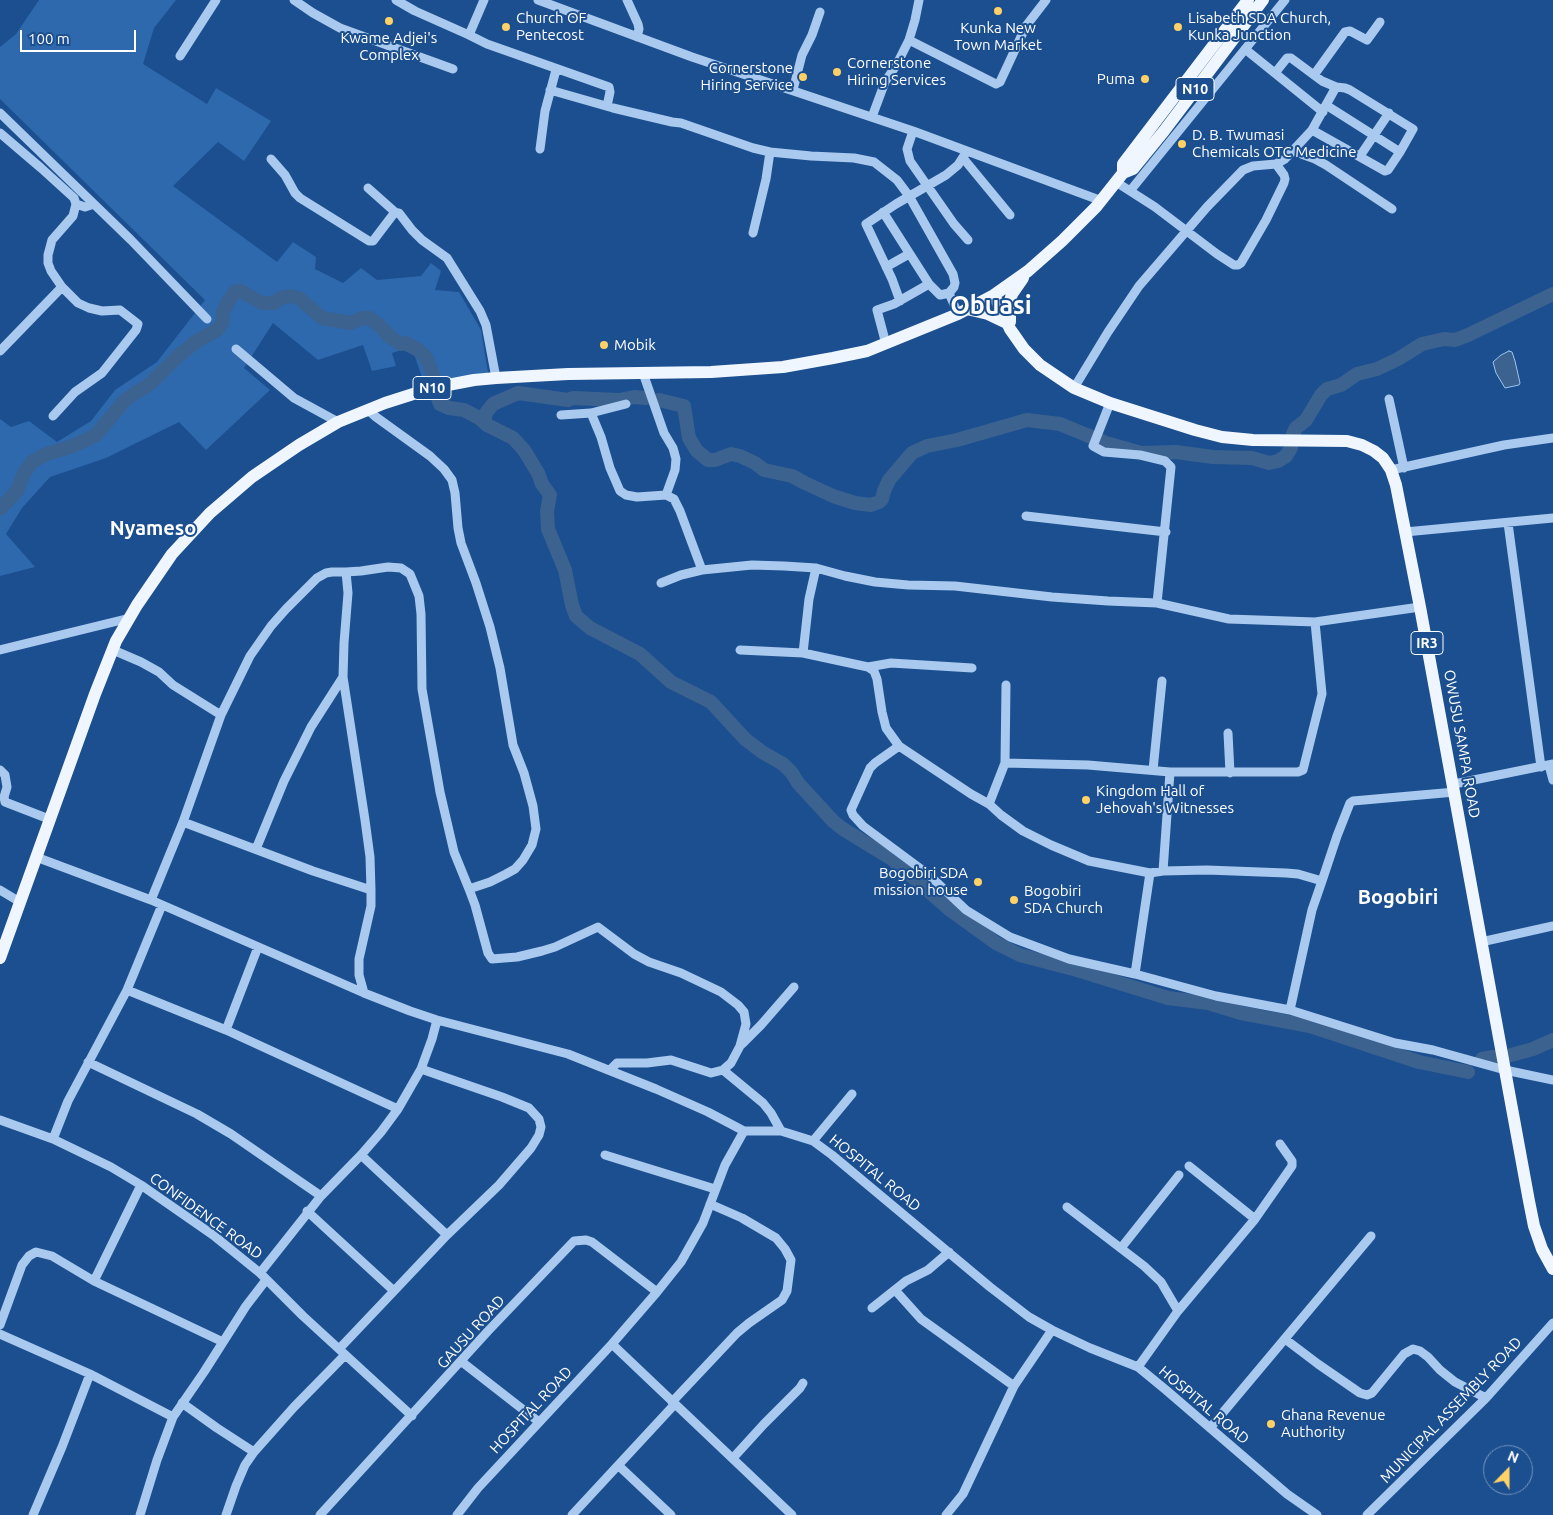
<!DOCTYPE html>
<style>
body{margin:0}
#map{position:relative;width:1553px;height:1515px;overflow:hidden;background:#1b4f8f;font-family:Ubuntu,sans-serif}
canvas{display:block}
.north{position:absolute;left:1483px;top:1445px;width:50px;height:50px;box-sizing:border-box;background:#1b4f8f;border:1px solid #7695bc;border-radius:50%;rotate:22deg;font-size:14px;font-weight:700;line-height:20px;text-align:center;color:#fff}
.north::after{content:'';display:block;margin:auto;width:18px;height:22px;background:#ffd166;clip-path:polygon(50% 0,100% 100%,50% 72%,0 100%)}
.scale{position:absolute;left:20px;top:30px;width:116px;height:22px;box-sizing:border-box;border:2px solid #fff;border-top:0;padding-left:6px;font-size:15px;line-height:18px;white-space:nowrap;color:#fff;-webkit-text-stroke:4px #1b4f8f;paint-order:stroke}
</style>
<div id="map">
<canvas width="1553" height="1515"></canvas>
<div class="north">N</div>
<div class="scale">100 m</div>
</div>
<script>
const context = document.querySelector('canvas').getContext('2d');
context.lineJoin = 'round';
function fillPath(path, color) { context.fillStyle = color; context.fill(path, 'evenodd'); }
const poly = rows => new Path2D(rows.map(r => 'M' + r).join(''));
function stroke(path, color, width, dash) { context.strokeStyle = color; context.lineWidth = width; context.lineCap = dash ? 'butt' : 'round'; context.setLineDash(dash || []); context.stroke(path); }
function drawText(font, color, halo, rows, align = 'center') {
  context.font = font + ' Ubuntu,sans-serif'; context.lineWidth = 4; context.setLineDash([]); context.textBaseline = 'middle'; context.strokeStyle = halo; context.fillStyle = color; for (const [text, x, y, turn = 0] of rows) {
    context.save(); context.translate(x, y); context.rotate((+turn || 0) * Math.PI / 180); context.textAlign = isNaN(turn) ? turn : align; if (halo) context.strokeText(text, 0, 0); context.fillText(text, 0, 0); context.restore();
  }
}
fillPath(poly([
 [39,0,176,0,154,28,143,64,207,104,216,88,271,121,244,161,218,142,173,186,277,262,293,242,316,257,315,269,343,283,361,268,377,280,421,276,431,263,441,271,435,290,459,292,481,330,488,373,424,383,414,354,404,349,392,353,396,366,372,371,363,345,318,360,273,323,244,368,270,390,206,450,179,422,106,458,50,477,22,508,6,534,35,567,0,576,0,419,11,427,29,421,57,442,91,421,115,390,157,362,205,300,0,99,0,47,16,34]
]), '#2e69ad');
const water = poly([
 [1509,351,1512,352,1515,361,1520,383,1519,385,1505,388,1496,373,1493,362,1501,355,1509,351]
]);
fillPath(water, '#3c6290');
stroke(water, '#9cc4f0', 1);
stroke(poly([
 [438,398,440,404,449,408,464,410,479,418,487,425,513,438,524,450,538,473,542,484,550,495,547,511,548,529,565,570,572,605,576,616,590,628,640,654,671,682,711,702,745,739,762,752,783,764,792,773,798,783,833,821,843,829,892,859,949,909,996,943,1020,955,1077,970,1168,998,1208,1003,1241,1013,1310,1026,1419,1062,1468,1072],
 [659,400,684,406,689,438,697,451,708,460,715,460,731,454,740,456,755,463,764,470,792,476,805,483,833,496,855,503,871,505,879,502,882,499,884,491,889,480,912,453,927,446,957,440,1027,420,1060,424,1106,443,1141,453,1176,452,1213,457,1252,458,1269,463,1278,461,1286,456,1291,448],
 [484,422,486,413,493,404,518,393,568,400,573,398,619,400,634,397,646,398],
 [1293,434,1296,428,1306,420,1321,395,1327,389,1341,385,1357,374,1377,369,1398,359,1422,344,1444,339,1455,340,1468,335,1553,294],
 [0,509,17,491,23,475,32,462,47,454,73,446,96,435,125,400,151,383,178,356,197,341,217,330,222,323,223,312,229,300,236,291,241,291,262,303,274,303,281,298,289,296,299,298,322,318,350,323,362,318,369,318,379,325,390,337,401,344,405,343,418,350,425,356,429,364,435,381],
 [1511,1055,1533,1049,1553,1040],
 [1482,1059,1493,1057]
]), '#3c6290', 14);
stroke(poly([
 [294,0,313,13,340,28,453,69],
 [396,0,415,11,469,35,487,44,609,87,610,92,607,106],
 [538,0,692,57,913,131,1102,201],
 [627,0,638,24,639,29,637,37],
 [469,35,484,0],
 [909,40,996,84,1000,82,1026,26,1046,0],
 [1245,49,1323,112],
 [180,56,216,0],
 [1275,73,1287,58,1291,58,1322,81,1336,87,1345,88,1350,90,1413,129,1400,152,1388,170,1385,171,1312,130],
 [1314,75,1345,32,1350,31,1367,40,1380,22],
 [550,90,613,108,672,122,681,123,753,148,770,152,811,156,854,158,874,162,897,180,909,196,953,274,955,283,954,287,949,293,958,314],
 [793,90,802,55,812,35,820,12],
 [1326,105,1400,152],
 [0,113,131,240,207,319],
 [872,117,885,82,897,64,909,40,915,20,919,0],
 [913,131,907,149,910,161,954,224,968,240],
 [0,133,41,168,74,198,76,204,85,207,94,204],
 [540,149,545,111,556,70],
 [1293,151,1315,159,1326,165,1392,209],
 [1360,156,1389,113],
 [963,158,1010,215],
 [271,159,285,175,295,193,300,198,369,241,373,241,395,212],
 [1116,182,1155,207,1217,254,1234,265,1238,265,1241,263,1266,220,1284,183,1285,179,1284,175,1276,164],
 [368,188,395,212,399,213,412,230,422,240,447,258,480,311,486,325,496,378],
 [1130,191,1285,0],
 [883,212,929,284,940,295,949,293],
 [753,233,766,179,770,152],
 [886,267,909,254],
 [900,301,892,279,866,224,896,204,946,175,958,165,967,151],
 [886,344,877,310,894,304,929,284],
 [236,349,294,398,338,422],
 [0,351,62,287],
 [643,373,664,433,673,448,676,459,675,470,666,495],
 [1074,388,1108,332,1139,286,1207,207,1243,170,1253,166,1276,164,1285,159,1312,130,1336,87],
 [1389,399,1404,468],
 [1110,403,1093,446,1104,452,1140,455,1165,461,1171,467,1157,603],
 [591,413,601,437,610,468,620,491,626,495,637,497,666,495,674,499,680,511,702,570],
 [561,415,591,413,626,404],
 [53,416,75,392,102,373,136,330,138,324,120,310,102,311,89,308,78,303,62,287,51,271,48,263,48,255,52,240,73,216,76,204],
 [1391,470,1504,445,1553,438],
 [1026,516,1166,532],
 [1508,523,1541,767],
 [1405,532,1553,518],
 [346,572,361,571,388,567,401,568,410,574,419,596,421,614,422,689,440,792,454,852,469,889,490,882,506,874,515,869,523,860,532,845,536,829,533,806,524,773,513,745,500,668,490,627,476,583,461,543,458,528,455,493,452,480,444,469,430,456,376,417,368,410],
 [661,583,681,575,702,570,752,565,784,566,816,568,845,576,875,582,908,585,955,586,1052,597,1108,601,1157,603,1229,619,1315,622,1420,607],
 [0,650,130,618],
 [113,650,141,662,159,672,173,685,221,715],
 [740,650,803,653,868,667,874,671,877,679,882,712,886,728,899,746],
 [803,653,809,599,816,568],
 [868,667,891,663,972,668],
 [1228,733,1230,773],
 [1005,763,1006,685],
 [1549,765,1553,780],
 [0,770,5,775,7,787,4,797,5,802,49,819],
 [1153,770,1162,681],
 [1454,784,1553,764],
 [989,804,971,794,899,746,875,763,870,768,851,810,853,815,863,826,929,875,966,910,1010,937,1069,959,1135,974,1216,996,1290,1010,1395,1043,1433,1050,1505,1070,1553,1080],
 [183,822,313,871,371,890,371,906,359,959,359,975,364,993],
 [256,849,284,781,311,727,343,677],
 [36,857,151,900,364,993,410,1011,437,1020,568,1054,656,1089,708,1112,744,1131],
 [1163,871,1170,772],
 [1322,881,1337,836,1350,803,1353,801,1455,792],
 [469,889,475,905,488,953,492,959,517,957,542,951,555,947,598,927,634,954,649,962,681,973,721,992,738,1005,744,1012,746,1024,740,1046,731,1063,723,1070,711,1073,671,1060,647,1063,617,1063,610,1070],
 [0,890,20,902],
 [151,900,183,822,221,715,250,656,271,626,286,609,317,578,326,573,332,572,346,572,348,593,344,643,343,677,365,820,370,857,371,890],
 [1481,942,1553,926],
 [1135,974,1150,873],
 [127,990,226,1030,398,1109],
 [1290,1010,1312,910,1322,881,1298,874,1286,873,1207,870,1163,871,1150,873,1089,861,1051,845,1023,831,1001,815,989,804,1005,763,1088,765,1170,772,1298,772,1303,770,1322,694,1315,622],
 [226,1030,258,947],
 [742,1044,761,1025,794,987],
 [88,1062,197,1114,231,1134,321,1196],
 [723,1070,763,1103,771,1113,781,1131],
 [0,1120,53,1139,111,1167,141,1185,213,1235,260,1273,303,1316,412,1416],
 [744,1131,781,1131,813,1141,832,1155,990,1287,1029,1317,1052,1330,1090,1348,1138,1367,1166,1390,1287,1494,1317,1515],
 [53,1139,68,1101,127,990,162,905],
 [813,1141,852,1094],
 [361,1155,447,1235],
 [605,1155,715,1189],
 [1189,1166,1255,1219],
 [1067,1207,1144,1266,1161,1282,1178,1311],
 [307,1211,394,1291,447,1235,499,1185,531,1148,539,1135,541,1127,539,1119,529,1108,502,1097,421,1069],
 [1121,1248,1179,1175],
 [260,1273,321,1196,361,1155,381,1132,398,1109,421,1069,432,1039,437,1020],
 [94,1281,141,1185],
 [895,1290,921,1319,1014,1386],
 [872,1308,906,1281,928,1270,949,1252],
 [0,1325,22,1265,29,1256,36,1252,52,1256,94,1281,223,1342],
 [0,1334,90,1374,173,1417],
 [1285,1339,1318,1364,1360,1393,1367,1395,1372,1393,1404,1354,1413,1349,1420,1351,1428,1357,1440,1370,1455,1382,1486,1398],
 [612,1344,792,1515],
 [339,1349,394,1291],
 [462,1362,539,1422],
 [1138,1367,1178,1311,1255,1219,1292,1166,1292,1161,1280,1144],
 [672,1402,737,1333,749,1323,782,1300,787,1291,791,1260,785,1249,776,1238,742,1218,710,1204],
 [182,1403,217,1428,254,1452],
 [1210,1428,1371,1236],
 [733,1458,764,1424,800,1388,803,1383],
 [619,1466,671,1515],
 [33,1515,62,1447,90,1374],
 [140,1515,157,1460,173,1417,204,1372,246,1306,266,1280],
 [226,1515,236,1486,245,1465,254,1452,294,1407,345,1355],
 [320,1515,488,1331,574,1241,586,1240,592,1242,657,1292],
 [457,1515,478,1488,612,1344,657,1292,681,1262,703,1223,725,1165,744,1131],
 [572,1515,674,1405],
 [946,1515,963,1494,1014,1386,1052,1330],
 [1367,1515,1486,1398,1553,1323]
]), '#a9c9ee', 9);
stroke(poly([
 [1123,173,1123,164,1248,0],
 [994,295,1010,329,1024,349,1040,365,1074,388,1110,403,1195,430,1222,437,1253,440,1347,441,1362,445,1374,451,1383,458,1391,470,1396,485,1420,607,1529,1201,1534,1226,1542,1249,1553,1269],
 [967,309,988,314,1007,323],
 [1010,322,1010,301,1012,294,1023,278],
 [0,958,95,694,116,641,137,605,172,554,210,513,252,477,299,445,338,422,385,403,432,388,474,380,496,378,568,374,711,372,783,367,833,358,867,351,958,314,994,295,1028,271,1062,241,1096,207,1123,173,1133,169,1164,131,1263,0]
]), '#f0f6ff', 12);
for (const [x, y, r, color] of [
 [998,11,5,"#ffd166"],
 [389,21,5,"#ffd166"],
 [506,27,5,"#ffd166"],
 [1178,27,5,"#ffd166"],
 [837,72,5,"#ffd166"],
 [803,77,5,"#ffd166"],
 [1145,79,5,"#ffd166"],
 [1182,144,5,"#ffd166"],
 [604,345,5,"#ffd166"],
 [1086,800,5,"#ffd166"],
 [978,882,5,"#ffd166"],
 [1014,900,5,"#ffd166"],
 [1271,1424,5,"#ffd166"]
]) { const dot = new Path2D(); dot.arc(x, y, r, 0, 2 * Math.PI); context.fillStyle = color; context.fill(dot); stroke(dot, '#1b4f8f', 2); }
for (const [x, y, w] of [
 [1195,89,38],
 [432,388,38],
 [1427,643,32]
]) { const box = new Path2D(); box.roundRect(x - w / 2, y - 11.5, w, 23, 4); context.fillStyle = '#1b4f8f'; context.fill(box); stroke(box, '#fff', 1); }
drawText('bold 14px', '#fff', null, [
 ["N10",1195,89],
 ["N10",432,388],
 ["IR3",1427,643]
]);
drawText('15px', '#fff', '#1b4f8f', [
 ["Church OF",516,18],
 ["Pentecost",516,35],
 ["Lisabeth SDA Church,",1188,18],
 ["Kunka Junction",1188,35],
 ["Kunka New",998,28,"center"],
 ["Town Market",998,45,"center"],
 ["Kwame Adjei's",389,38,"center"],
 ["Complex",389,55,"center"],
 ["Cornerstone",847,63],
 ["Hiring Services",847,80],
 ["Cornerstone",793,68,"right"],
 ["Hiring Service",793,85,"right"],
 ["Puma",1135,79,"right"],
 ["D. B. Twumasi",1192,135],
 ["Chemicals OTC Medicine",1192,152],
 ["Mobik",614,345],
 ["Kingdom Hall of",1096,791],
 ["Jehovah's Witnesses",1096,808],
 ["Bogobiri SDA",968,873,"right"],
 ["mission house",968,890,"right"],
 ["Bogobiri",1024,891],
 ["SDA Church",1024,908],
 ["Ghana Revenue",1281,1415],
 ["Authority",1281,1432]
], 'left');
drawText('15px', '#fff', '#1b4f8f', [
 ["OWUSU SAMPA ROAD",1462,744,80],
 ["HOSPITAL ROAD",875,1173,39],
 ["CONFIDENCE ROAD",206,1216,36],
 ["GAUSU ROAD",471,1332,-48],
 ["HOSPITAL ROAD",1204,1405,40],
 ["HOSPITAL ROAD",531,1410,-47],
 ["MUNICIPAL ASSEMBLY ROAD",1451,1410,-46]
]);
drawText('bold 20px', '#fff', '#1b4f8f', [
 ["Nyameso",153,528],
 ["Bogobiri",1398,897]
]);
drawText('bold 25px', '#fff', '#1b4f8f', [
 ["Obuasi",991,306]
]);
</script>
